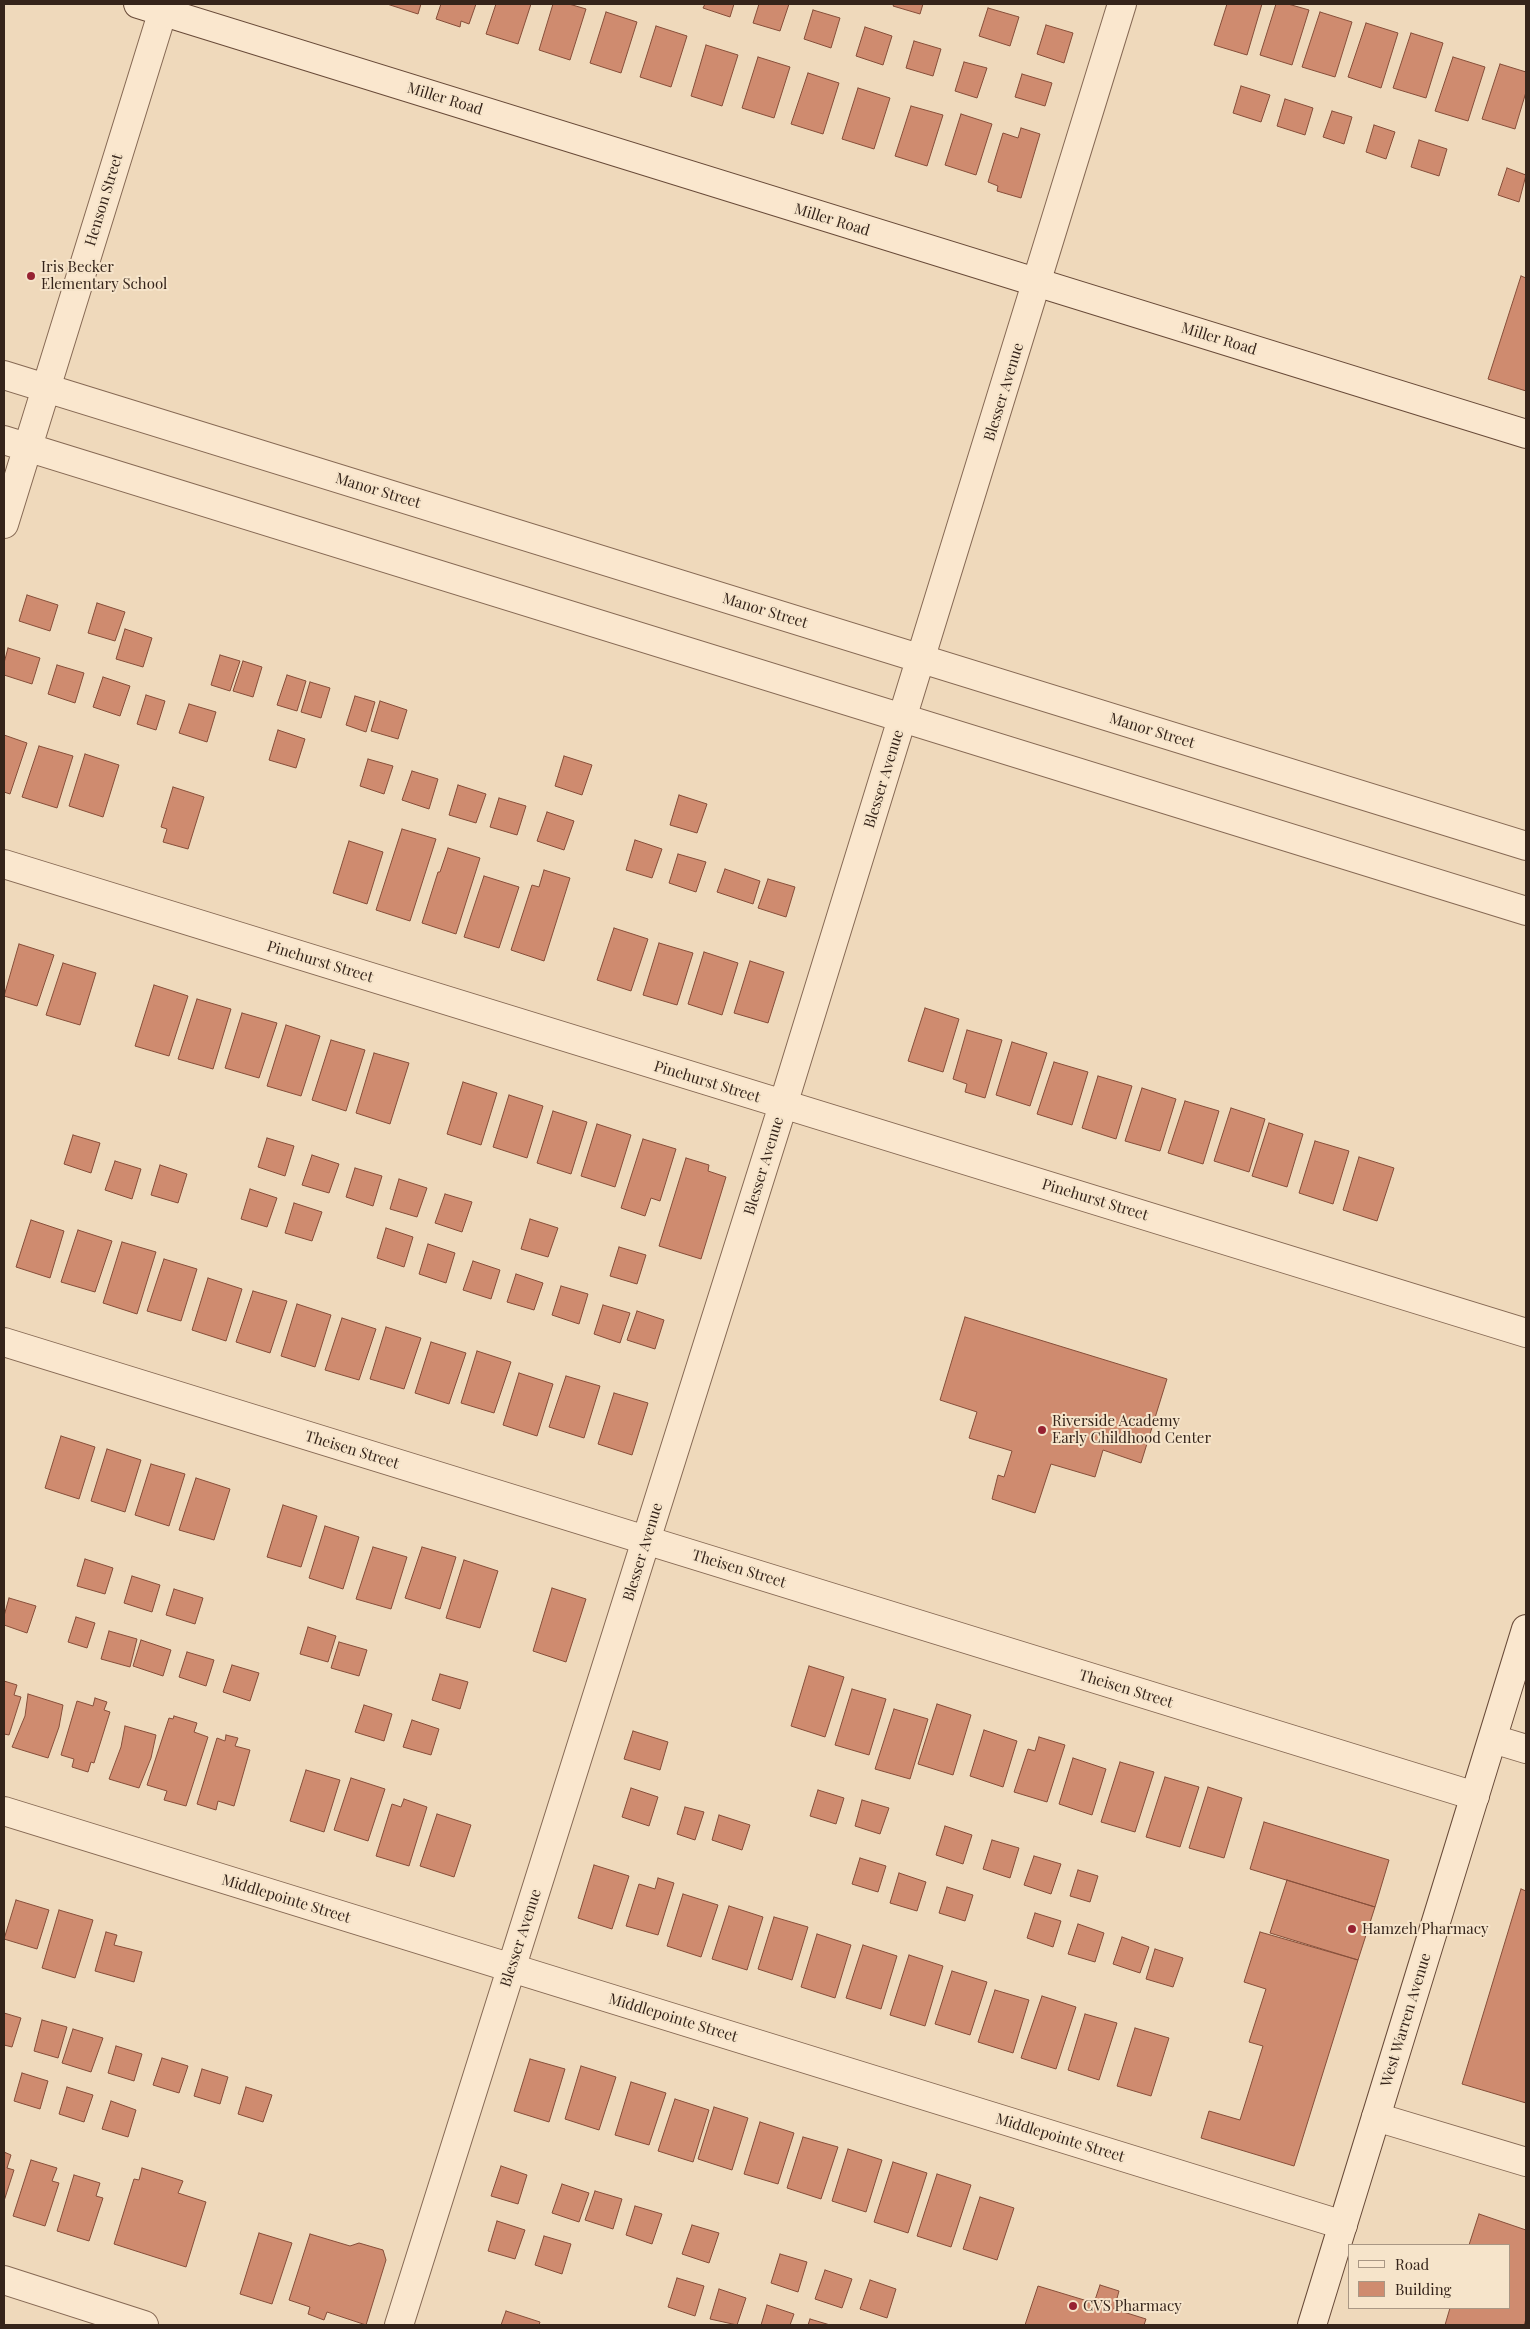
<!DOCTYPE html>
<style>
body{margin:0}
#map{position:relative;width:1530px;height:2329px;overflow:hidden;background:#efd9bb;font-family:"Playfair Display",serif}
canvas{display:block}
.frame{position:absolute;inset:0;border:5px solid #35241a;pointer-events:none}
.legend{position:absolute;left:1348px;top:2244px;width:162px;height:65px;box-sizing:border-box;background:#f6e4ca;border:1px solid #a99784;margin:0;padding:6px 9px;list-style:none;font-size:15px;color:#35241a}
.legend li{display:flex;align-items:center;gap:10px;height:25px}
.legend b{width:25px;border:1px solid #a99784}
</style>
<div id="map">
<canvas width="1530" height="2329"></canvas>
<div class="frame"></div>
<ul class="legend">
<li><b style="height:6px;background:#fae7ce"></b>Road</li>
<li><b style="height:14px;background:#cf8b6f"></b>Building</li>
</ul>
</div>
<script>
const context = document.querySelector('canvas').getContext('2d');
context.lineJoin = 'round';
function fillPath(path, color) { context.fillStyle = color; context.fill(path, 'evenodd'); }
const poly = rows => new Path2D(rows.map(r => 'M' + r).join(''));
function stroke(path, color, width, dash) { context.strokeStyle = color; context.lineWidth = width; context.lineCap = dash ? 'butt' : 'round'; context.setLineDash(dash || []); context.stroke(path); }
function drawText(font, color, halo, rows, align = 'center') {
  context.font = font + ' "Playfair Display",serif'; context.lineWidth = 4; context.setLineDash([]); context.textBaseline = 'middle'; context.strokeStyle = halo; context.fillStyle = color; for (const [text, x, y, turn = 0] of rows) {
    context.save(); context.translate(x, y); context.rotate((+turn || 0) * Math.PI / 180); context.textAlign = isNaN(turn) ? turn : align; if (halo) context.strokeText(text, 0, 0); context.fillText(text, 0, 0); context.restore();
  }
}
const building = poly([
 [387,4,421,4,418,14,387,4],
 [441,4,476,4,469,24,461,21,460,27,436,19,441,4],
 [496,4,531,4,518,44,486,34,496,4],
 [553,4,569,4,586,9,570,60,539,50,553,4],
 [705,4,734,4,730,17,703,8,705,4],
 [759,4,789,4,780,31,753,23,759,4],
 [894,4,923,4,920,14,893,6,894,4],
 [1227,4,1262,4,1247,55,1214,45,1227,4],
 [1276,4,1288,4,1309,10,1292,65,1260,55,1276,4],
 [988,8,1019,17,1010,46,979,36,988,8],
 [813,10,840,18,831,48,804,39,813,10],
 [606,12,637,22,621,73,590,63,606,12],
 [1320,12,1352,22,1335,77,1302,67,1320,12],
 [1366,23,1398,33,1381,88,1348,77,1366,23],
 [1046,25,1073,33,1064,63,1037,54,1046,25],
 [656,26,687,36,671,87,640,77,656,26],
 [865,27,892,36,883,65,856,56,865,27],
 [1411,33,1443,43,1426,98,1393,88,1411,33],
 [914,41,941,49,933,76,906,68,914,41],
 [706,45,738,55,722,106,691,96,706,45],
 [758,57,790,67,774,118,742,108,758,57],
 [1453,57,1485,67,1468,121,1435,111,1453,57],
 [964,62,987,68,977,98,955,91,964,62],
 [1500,64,1526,72,1526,92,1515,129,1482,119,1500,64],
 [808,73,839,83,823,134,791,124,808,73],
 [1022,74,1052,83,1045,106,1015,97,1022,74],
 [1241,86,1270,95,1261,122,1233,113,1241,86],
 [858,88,890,98,874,149,842,139,858,88],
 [1285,99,1313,108,1305,135,1277,126,1285,99],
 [911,106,943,115,927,166,895,156,911,106],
 [1332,111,1352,117,1344,144,1323,137,1332,111],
 [961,114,992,124,976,175,945,165,961,114],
 [1374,125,1395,132,1386,159,1366,152,1374,125],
 [1021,128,1040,134,1021,198,997,191,998,186,988,182,1003,133,1018,138,1021,128],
 [1419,140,1447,149,1439,176,1411,167,1419,140],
 [1507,168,1526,175,1519,202,1498,195,1507,168],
 [1521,276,1526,278,1526,391,1488,379,1521,276],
 [27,595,58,605,50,631,19,621,27,595],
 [97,603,125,612,115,641,88,633,97,603],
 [125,629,152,638,143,667,116,659,125,629],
 [8,648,40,658,32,684,4,675,4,663,8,648],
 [220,655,240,661,230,691,211,685,220,655],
 [243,661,262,667,253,697,233,691,243,661],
 [57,665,84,673,75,703,48,694,57,665],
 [287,675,306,681,297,711,277,705,287,675],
 [103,677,130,686,120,716,93,707,103,677],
 [310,682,330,688,321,718,301,712,310,682],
 [146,695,165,701,156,730,137,724,146,695],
 [355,696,375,702,366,732,346,725,355,696],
 [380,701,407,710,398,739,371,731,380,701],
 [189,704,216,712,207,742,179,733,189,704],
 [278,730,305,739,296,768,269,760,278,730],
 [4,735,27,743,10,794,4,792,4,735],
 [39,746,73,756,57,808,22,797,39,746],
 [85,754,119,765,103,817,69,806,85,754],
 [564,756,592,765,582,795,555,786,564,756],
 [368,759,393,766,384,794,360,786,368,759],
 [412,771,438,779,429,809,402,800,412,771],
 [458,785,486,794,476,823,449,815,458,785],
 [173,787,204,797,188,849,163,842,167,829,161,827,173,787],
 [679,795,707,804,697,833,670,825,679,795],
 [499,798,526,806,517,835,490,827,499,798],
 [547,812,574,821,564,850,537,841,547,812],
 [402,829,436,839,410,921,376,910,402,829],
 [635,840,662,849,652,878,626,870,635,840],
 [349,841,383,852,367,904,333,893,349,841],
 [448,848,480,858,456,934,422,923,438,872,440,872,448,848],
 [678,854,706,862,696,892,669,883,678,854],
 [725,869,760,881,753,904,717,892,725,869],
 [544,870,570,878,544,961,511,950,532,885,539,887,544,870],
 [484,876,519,887,499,948,464,937,484,876],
 [768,879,795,887,786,917,758,908,768,879],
 [614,928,648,939,631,991,597,980,614,928],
 [659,943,693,953,677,1005,643,995,659,943],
 [19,944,54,955,37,1006,4,996,19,944],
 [704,952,738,963,722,1015,688,1004,704,952],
 [750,961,784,972,768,1023,734,1013,750,961],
 [63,963,96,973,80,1025,46,1015,63,963],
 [154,985,188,996,169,1056,135,1046,154,985],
 [197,999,231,1009,213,1069,178,1059,197,999],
 [925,1008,959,1019,943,1072,908,1061,925,1008],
 [242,1013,277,1023,259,1078,225,1068,242,1013],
 [286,1025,320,1036,301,1096,267,1086,286,1025],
 [967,1030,1002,1040,985,1098,965,1092,967,1084,953,1079,967,1030],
 [331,1040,365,1050,346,1111,312,1100,331,1040],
 [1012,1042,1047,1053,1030,1106,996,1095,1012,1042],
 [374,1053,409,1063,390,1124,356,1113,374,1053],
 [1054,1062,1088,1072,1072,1125,1037,1114,1054,1062],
 [1098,1076,1132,1086,1116,1139,1082,1128,1098,1076],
 [463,1082,497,1093,481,1145,447,1134,463,1082],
 [1142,1088,1176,1099,1160,1151,1125,1141,1142,1088],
 [509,1095,543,1106,527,1158,493,1147,509,1095],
 [1185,1101,1219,1111,1203,1164,1168,1153,1185,1101],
 [1231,1108,1265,1119,1249,1172,1214,1161,1231,1108],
 [553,1111,587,1122,571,1174,537,1163,553,1111],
 [1269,1123,1303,1134,1287,1187,1252,1176,1269,1123],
 [597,1124,631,1135,615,1187,581,1176,597,1124],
 [73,1135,100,1143,91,1173,64,1164,73,1135],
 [267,1138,294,1146,285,1176,258,1167,267,1138],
 [643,1139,676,1149,660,1201,651,1198,645,1216,621,1208,643,1139],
 [1315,1141,1349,1151,1333,1204,1299,1193,1315,1141],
 [312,1155,339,1164,329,1193,302,1185,312,1155],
 [1359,1157,1394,1168,1377,1221,1343,1210,1359,1157],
 [686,1158,709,1165,708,1171,726,1177,701,1259,659,1246,686,1158],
 [115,1161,141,1169,132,1199,105,1190,115,1161],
 [160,1165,187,1174,178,1203,151,1195,160,1165],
 [355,1168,382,1176,373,1206,346,1197,355,1168],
 [399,1179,427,1188,417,1217,390,1209,399,1179],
 [250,1189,277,1198,267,1227,241,1219,250,1189],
 [445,1194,472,1202,462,1232,435,1223,445,1194],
 [294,1203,322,1212,312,1241,285,1233,294,1203],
 [530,1219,558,1228,548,1257,521,1249,530,1219],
 [31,1220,64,1231,50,1278,16,1267,31,1220],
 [386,1228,413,1237,404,1267,377,1258,386,1228],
 [78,1230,112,1241,95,1292,61,1282,78,1230],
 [122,1242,156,1252,137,1314,103,1303,122,1242],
 [428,1244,455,1253,446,1283,419,1274,428,1244],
 [619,1247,646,1255,637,1284,610,1276,619,1247],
 [164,1259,197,1269,181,1321,147,1311,164,1259],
 [473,1261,500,1270,491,1299,463,1290,473,1261],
 [516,1274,543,1283,534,1310,507,1302,516,1274],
 [208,1278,242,1289,226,1341,192,1330,208,1278],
 [561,1286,588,1294,579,1324,552,1315,561,1286],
 [253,1291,287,1301,270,1353,236,1342,253,1291],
 [297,1304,331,1315,315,1367,281,1356,297,1304],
 [603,1305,630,1313,620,1343,594,1334,603,1305],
 [637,1311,664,1320,655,1349,627,1340,637,1311],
 [965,1317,1167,1379,1141,1463,1103,1450,1095,1477,1051,1464,1035,1513,992,1499,998,1475,1004,1477,1012,1451,969,1438,977,1412,940,1400,965,1317],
 [342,1318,376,1329,359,1380,325,1370,342,1318],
 [386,1327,421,1338,404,1389,370,1379,386,1327],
 [431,1342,466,1353,449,1404,415,1393,431,1342],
 [477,1351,511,1362,494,1413,461,1403,477,1351],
 [519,1373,553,1384,537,1436,503,1425,519,1373],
 [566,1376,600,1386,584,1438,549,1427,566,1376],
 [614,1393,648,1403,632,1455,598,1444,614,1393],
 [61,1436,95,1447,79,1499,45,1488,61,1436],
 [107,1449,141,1460,125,1512,91,1501,107,1449],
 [151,1464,185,1474,169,1526,135,1515,151,1464],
 [196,1478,230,1489,214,1540,179,1530,196,1478],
 [283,1505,317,1516,301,1567,267,1557,283,1505],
 [325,1526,359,1537,343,1589,309,1578,325,1526],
 [373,1547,407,1557,391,1609,356,1599,373,1547],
 [422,1547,456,1557,440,1609,405,1598,422,1547],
 [85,1559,113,1568,105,1594,77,1586,85,1559],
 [464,1560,498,1571,480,1628,446,1618,464,1560],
 [132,1576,160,1585,152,1612,124,1603,132,1576],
 [552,1588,586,1599,566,1662,533,1651,552,1588],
 [174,1589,203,1598,195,1624,166,1615,174,1589],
 [9,1598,36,1606,27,1633,4,1625,4,1616,9,1598],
 [76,1617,95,1623,87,1648,68,1642,76,1617],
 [308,1627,336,1636,328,1662,300,1654,308,1627],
 [109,1631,137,1639,130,1667,101,1659,109,1631],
 [141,1640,171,1650,163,1676,133,1666,141,1640],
 [339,1642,367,1650,359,1676,331,1668,339,1642],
 [187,1652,214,1660,206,1686,179,1677,187,1652],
 [232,1665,259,1673,250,1701,223,1692,232,1665],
 [809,1666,844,1677,825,1737,791,1726,809,1666],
 [440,1674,468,1682,460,1709,432,1700,440,1674],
 [4,1681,17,1685,14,1695,21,1697,9,1735,4,1734,4,1681],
 [852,1689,886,1699,869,1755,835,1745,852,1689],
 [28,1694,63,1705,59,1727,48,1758,12,1747,25,1716,28,1694],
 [95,1698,107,1702,104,1710,110,1712,94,1763,91,1762,88,1772,72,1767,74,1759,61,1755,77,1701,93,1706,95,1698],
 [937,1704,971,1715,953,1775,918,1764,937,1704],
 [364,1705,392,1714,384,1741,355,1732,364,1705],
 [894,1709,928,1719,910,1779,875,1769,894,1709],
 [174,1716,197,1723,194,1732,208,1737,186,1806,164,1800,167,1791,147,1785,169,1718,173,1719,174,1716],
 [412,1720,439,1729,431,1755,403,1747,412,1720],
 [125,1726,156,1735,151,1758,139,1788,109,1779,121,1747,125,1726],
 [984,1730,1017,1741,1003,1787,970,1776,984,1730],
 [633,1731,668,1742,660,1770,624,1759,633,1731],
 [226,1735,238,1738,235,1746,250,1750,234,1806,218,1801,216,1810,197,1804,217,1738,225,1741,226,1735],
 [1039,1737,1065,1745,1047,1802,1014,1792,1028,1749,1035,1751,1039,1737],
 [1073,1758,1106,1769,1092,1815,1059,1804,1073,1758],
 [1120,1762,1154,1772,1135,1832,1101,1822,1120,1762],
 [306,1770,340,1780,324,1832,290,1821,306,1770],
 [1165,1777,1199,1787,1180,1847,1146,1837,1165,1777],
 [351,1778,385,1789,368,1841,334,1830,351,1778],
 [1208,1787,1242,1798,1224,1858,1189,1848,1208,1787],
 [631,1788,658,1797,649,1826,622,1817,631,1788],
 [818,1790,844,1798,836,1824,810,1816,818,1790],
 [404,1799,427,1807,409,1866,376,1856,392,1804,401,1807,404,1799],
 [862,1800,889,1808,880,1834,855,1826,862,1800],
 [685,1807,704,1812,695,1840,677,1834,685,1807],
 [437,1814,471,1825,454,1877,420,1866,437,1814],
 [719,1815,750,1825,742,1850,712,1840,719,1815],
 [1264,1822,1389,1860,1375,1907,1250,1869,1264,1822],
 [945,1826,972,1835,963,1864,936,1855,945,1826],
 [992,1840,1019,1848,1010,1878,983,1869,992,1840],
 [1034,1856,1061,1864,1051,1894,1024,1885,1034,1856],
 [860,1858,886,1866,878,1892,852,1884,860,1858],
 [594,1865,629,1876,612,1929,578,1918,594,1865],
 [1078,1870,1098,1876,1090,1902,1070,1896,1078,1870],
 [899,1873,926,1882,917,1911,890,1903,899,1873],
 [658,1878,674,1883,658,1935,626,1926,639,1884,655,1889,658,1878],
 [1287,1880,1375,1907,1358,1960,1270,1933,1287,1880],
 [947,1887,973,1895,965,1921,939,1913,947,1887],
 [1521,1889,1526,1891,1526,2103,1462,2084,1521,1889],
 [683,1894,718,1905,701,1957,667,1946,683,1894],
 [16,1900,49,1910,37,1949,4,1939,16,1900],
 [729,1906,763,1917,747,1970,712,1959,729,1906],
 [59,1910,93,1920,75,1978,42,1968,59,1910],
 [1035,1913,1061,1921,1053,1947,1027,1938,1035,1913],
 [774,1917,808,1927,792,1980,758,1969,774,1917],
 [1078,1924,1104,1933,1095,1962,1068,1954,1078,1924],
 [106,1932,117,1935,114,1945,142,1952,134,1982,95,1971,106,1932],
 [1260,1932,1358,1960,1294,2166,1201,2138,1209,2111,1240,2120,1263,2046,1249,2042,1266,1989,1244,1982,1260,1932],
 [817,1934,851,1945,835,1998,801,1987,817,1934],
 [1122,1937,1149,1947,1140,1973,1113,1964,1122,1937],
 [863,1945,897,1956,881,2009,846,1998,863,1945],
 [1155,1949,1183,1958,1173,1987,1146,1979,1155,1949],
 [909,1955,943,1966,925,2026,890,2015,909,1955],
 [952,1971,987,1982,970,2035,935,2024,952,1971],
 [995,1990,1029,2000,1013,2053,978,2042,995,1990],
 [1042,1996,1076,2007,1056,2069,1021,2058,1042,1996],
 [4,2013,21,2018,12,2047,4,2045,4,2013],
 [1085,2014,1117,2023,1099,2080,1068,2070,1085,2014],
 [42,2020,67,2027,58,2058,34,2051,42,2020],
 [1135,2028,1169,2038,1151,2096,1117,2086,1135,2028],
 [73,2029,103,2038,91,2072,62,2063,73,2029],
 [116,2046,142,2054,134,2081,108,2073,116,2046],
 [162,2058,188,2066,179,2093,153,2085,162,2058],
 [530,2059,565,2069,549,2122,514,2111,530,2059],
 [581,2066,616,2077,599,2130,565,2119,581,2066],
 [202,2069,228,2077,220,2104,194,2096,202,2069],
 [22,2073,48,2081,40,2109,14,2101,22,2073],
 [631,2082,666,2093,649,2145,615,2135,631,2082],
 [67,2087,93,2095,84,2122,59,2114,67,2087],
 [246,2087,272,2095,263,2122,238,2114,246,2087],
 [675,2099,709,2110,693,2162,658,2151,675,2099],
 [111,2101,136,2110,128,2137,102,2129,111,2101],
 [714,2107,748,2118,732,2170,698,2159,714,2107],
 [760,2122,794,2133,778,2184,744,2174,760,2122],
 [803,2137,838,2147,821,2199,787,2188,803,2137],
 [848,2149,882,2160,866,2212,832,2201,848,2149],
 [4,2152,11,2155,7,2168,14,2170,4,2201,4,2152],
 [31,2160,57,2168,52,2181,59,2183,45,2226,13,2216,31,2160],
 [893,2162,927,2173,908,2233,874,2222,893,2162],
 [501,2166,527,2175,518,2204,491,2196,501,2166],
 [142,2168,183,2181,178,2193,206,2202,186,2267,114,2244,134,2179,139,2180,142,2168],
 [937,2174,971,2185,951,2247,917,2236,937,2174],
 [74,2175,100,2183,96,2196,103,2198,89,2241,57,2231,74,2175],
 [562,2184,589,2193,579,2222,552,2213,562,2184],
 [595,2191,622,2199,613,2229,585,2220,595,2191],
 [980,2197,1014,2208,997,2260,963,2249,980,2197],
 [635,2206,662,2214,652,2244,626,2235,635,2206],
 [1479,2214,1526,2230,1526,2319,1524,2325,1445,2325,1450,2308,1509,2308,1509,2245,1469,2245,1479,2214],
 [497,2221,525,2230,515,2259,488,2251,497,2221],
 [692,2225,719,2233,709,2263,682,2254,692,2225],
 [259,2233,292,2243,272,2304,240,2294,259,2233],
 [310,2234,350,2246,359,2243,383,2250,386,2260,366,2325,327,2312,324,2320,308,2314,310,2307,289,2300,310,2234],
 [544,2236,571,2244,562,2274,535,2265,544,2236],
 [780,2254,807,2262,798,2292,771,2283,780,2254],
 [825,2270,852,2279,842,2308,815,2299,825,2270],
 [677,2278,704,2286,695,2316,668,2307,677,2278],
 [870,2280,896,2289,887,2318,860,2309,870,2280],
 [1100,2285,1119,2291,1114,2309,1146,2319,1144,2325,1025,2325,1038,2286,1094,2303,1100,2285],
 [719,2289,746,2298,737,2325,710,2319,719,2289],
 [767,2305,794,2314,790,2325,761,2325,767,2305],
 [506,2311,540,2322,539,2325,501,2325,506,2311],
 [810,2319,830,2325,808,2325,810,2319]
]);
fillPath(building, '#cf8b6f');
stroke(building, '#864e39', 1);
const street = poly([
 [4,375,1526,846],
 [4,440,1526,911],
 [4,524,165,4],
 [4,864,1526,1333],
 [4,1342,1475,1796],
 [1493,1739,1526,1749],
 [4,1811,1343,2225],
 [1376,2117,1526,2162],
 [4,2280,144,2325],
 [399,2325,783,1105,1122,4]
]);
const secondary = poly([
 [138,4,1526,434],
 [1312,2325,1526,1629]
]);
stroke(street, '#866954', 30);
stroke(secondary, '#684a38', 30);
stroke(street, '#fae7ce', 28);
stroke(secondary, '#fae7ce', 28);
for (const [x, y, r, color] of [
 [31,276,5,"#972232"],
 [1042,1430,5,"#972232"],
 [1352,1929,5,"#972232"],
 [1073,2306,5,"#972232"]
]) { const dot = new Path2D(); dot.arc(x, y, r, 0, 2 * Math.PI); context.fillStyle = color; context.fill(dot); stroke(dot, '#f6e4ca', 2); }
drawText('15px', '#35241a', '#f6e4ca', [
 ["Miller Road",445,99,17],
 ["Henson Street",104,200,-73],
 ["Miller Road",832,220,17],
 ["Miller Road",1219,339,17],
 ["Blesser Avenue",1004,392,-73],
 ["Manor Street",378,491,17],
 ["Manor Street",765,611,17],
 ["Manor Street",1152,731,17],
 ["Blesser Avenue",884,779,-73],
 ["Pinehurst Street",320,962,17],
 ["Pinehurst Street",707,1082,17],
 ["Blesser Avenue",764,1166,-73],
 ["Pinehurst Street",1095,1200,17],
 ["Theisen Street",352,1450,17],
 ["Blesser Avenue",643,1552,-73],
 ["Theisen Street",739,1569,17],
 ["Theisen Street",1126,1689,17],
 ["Middlepointe Street",286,1899,17],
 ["Blesser Avenue",521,1938,-72],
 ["Middlepointe Street",673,2018,17],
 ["West Warren Avenue",1406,2020,-73],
 ["Middlepointe Street",1060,2138,17]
]);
drawText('15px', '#35241a', '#f6e4ca', [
 ["Iris Becker",41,267],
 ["Elementary School",41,284],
 ["Riverside Academy",1052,1421],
 ["Early Childhood Center",1052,1438],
 ["Hamzeh Pharmacy",1362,1929],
 ["CVS Pharmacy",1083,2306]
], 'left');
</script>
